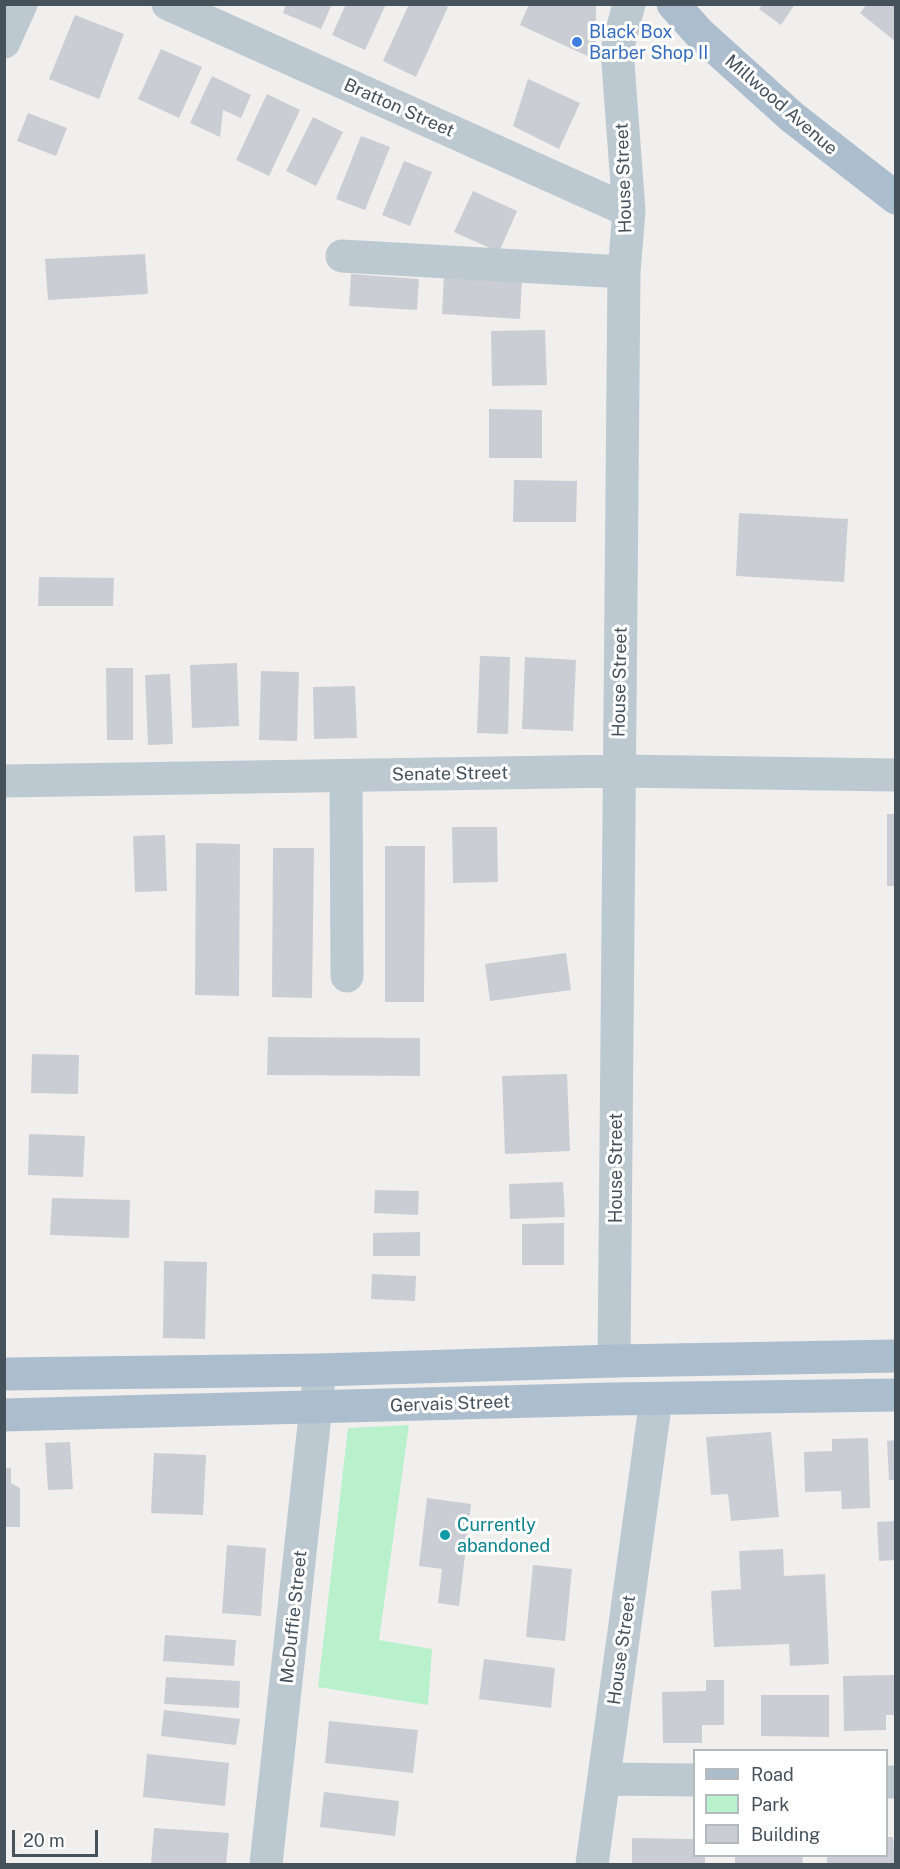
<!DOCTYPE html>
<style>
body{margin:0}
#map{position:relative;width:900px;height:1869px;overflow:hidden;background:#f1eeee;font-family:"Public Sans",sans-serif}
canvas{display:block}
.frame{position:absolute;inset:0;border:6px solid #45525c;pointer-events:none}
.legend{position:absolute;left:693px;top:1749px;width:195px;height:108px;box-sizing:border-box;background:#fff;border:2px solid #b5babe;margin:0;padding:8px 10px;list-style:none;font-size:18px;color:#45525c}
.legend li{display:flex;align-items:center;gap:12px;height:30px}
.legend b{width:30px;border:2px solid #b5babe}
.scale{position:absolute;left:12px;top:1830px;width:86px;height:27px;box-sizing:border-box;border:3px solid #45525c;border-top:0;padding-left:8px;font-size:18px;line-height:21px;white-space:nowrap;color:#45525c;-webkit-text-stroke:4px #fff;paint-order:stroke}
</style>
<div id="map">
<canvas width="900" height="1869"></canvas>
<div class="frame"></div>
<ul class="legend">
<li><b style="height:8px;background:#acbece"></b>Road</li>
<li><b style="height:16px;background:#b9f1cd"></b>Park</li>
<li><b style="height:16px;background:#cacdd3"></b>Building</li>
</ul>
<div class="scale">20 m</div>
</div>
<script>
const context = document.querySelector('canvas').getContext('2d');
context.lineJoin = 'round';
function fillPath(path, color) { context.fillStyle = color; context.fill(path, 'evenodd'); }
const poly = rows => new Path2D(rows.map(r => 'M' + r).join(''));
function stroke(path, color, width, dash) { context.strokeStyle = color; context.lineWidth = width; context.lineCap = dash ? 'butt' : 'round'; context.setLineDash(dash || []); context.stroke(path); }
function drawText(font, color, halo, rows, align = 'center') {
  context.font = font + ' "Public Sans",sans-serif'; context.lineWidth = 6; context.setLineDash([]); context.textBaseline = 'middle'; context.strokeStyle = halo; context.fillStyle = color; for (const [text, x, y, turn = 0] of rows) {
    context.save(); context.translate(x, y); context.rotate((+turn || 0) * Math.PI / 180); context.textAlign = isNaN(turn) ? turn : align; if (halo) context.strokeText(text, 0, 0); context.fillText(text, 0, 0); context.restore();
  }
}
fillPath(poly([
 [409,1425,379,1640,432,1649,428,1705,318,1687,348,1428]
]), '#b9f1cd');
fillPath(poly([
 [286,4,332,4,321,29,283,13],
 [346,4,386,4,365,50,332,35],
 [409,4,442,4,448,7,416,77,383,61],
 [529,4,596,4,596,60,520,25],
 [763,4,795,4,781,25,759,9],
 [867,4,896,4,896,42,860,13],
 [75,15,124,34,99,99,49,79],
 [161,49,202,67,179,118,138,99],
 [212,76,251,95,241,118,223,110,220,137,190,123],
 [528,79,580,103,559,149,513,126],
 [267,94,300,110,269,176,236,160],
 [28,113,67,128,56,156,17,141],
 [313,117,343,132,316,186,286,171],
 [361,136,390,147,365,210,336,199],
 [404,161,432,172,410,226,382,215],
 [473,191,517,211,499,252,454,232],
 [145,254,148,294,48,300,45,259],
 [351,274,419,279,417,310,349,306],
 [444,275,522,280,520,319,442,314],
 [545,330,547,385,492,386,491,331],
 [489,409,542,410,542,458,489,458],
 [514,480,577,481,576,522,513,522],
 [739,513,848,519,844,582,736,576],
 [39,577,114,578,113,606,38,606],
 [480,656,510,657,508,734,477,733],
 [525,657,576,660,573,731,522,729],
 [237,663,239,726,192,728,190,665],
 [106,668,133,668,133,740,107,740],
 [261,671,299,672,297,741,259,740],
 [170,674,173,744,148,745,145,675],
 [355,686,357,738,314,739,313,687],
 [887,814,896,814,896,886,887,886],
 [452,827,497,827,498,882,453,883],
 [165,835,167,891,135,892,133,836],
 [196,843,240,844,239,996,195,995],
 [385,846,425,846,424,1002,385,1002],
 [273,848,314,848,312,998,272,997],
 [566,953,571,990,490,1001,485,964],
 [268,1037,420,1038,420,1076,267,1075],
 [32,1054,79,1055,78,1094,31,1093],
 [567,1074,570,1151,505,1154,502,1076],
 [29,1134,85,1136,83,1177,28,1175],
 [563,1182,565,1217,510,1219,509,1184],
 [375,1190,419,1191,418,1215,374,1213],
 [52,1198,130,1200,129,1238,50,1235],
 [564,1223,564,1265,522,1265,522,1224],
 [420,1232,420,1256,373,1256,373,1233],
 [164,1261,207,1262,205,1339,163,1338],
 [372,1274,416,1276,415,1301,371,1299],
 [771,1432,779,1517,731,1521,728,1494,711,1495,706,1437],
 [868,1438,870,1508,842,1509,841,1491,805,1492,804,1452,832,1451,832,1439],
 [896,1440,896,1480,889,1480,887,1441],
 [70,1442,73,1489,48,1490,45,1443],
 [154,1453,206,1455,203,1515,151,1513],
 [4,1468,11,1468,11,1483,20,1488,20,1527,4,1527],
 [427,1498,471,1504,459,1606,438,1603,442,1569,419,1566],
 [896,1521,896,1560,879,1561,877,1522],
 [227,1545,266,1548,261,1616,222,1613],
 [783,1549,784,1576,825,1574,829,1664,790,1666,789,1644,714,1647,711,1591,741,1589,739,1551],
 [533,1565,572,1569,565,1641,526,1637],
 [165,1635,236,1640,234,1666,163,1661],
 [484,1659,555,1668,551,1708,479,1699],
 [896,1675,896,1715,886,1715,886,1730,844,1731,843,1676],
 [166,1677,240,1681,239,1708,164,1704],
 [706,1680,724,1680,724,1725,702,1725,702,1743,663,1743,662,1692,706,1691],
 [761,1695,829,1695,829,1737,761,1736],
 [164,1710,240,1719,236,1745,161,1736],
 [329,1721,418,1730,413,1773,325,1763],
 [147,1754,229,1763,225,1806,143,1797],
 [324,1792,399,1801,395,1836,320,1827],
 [154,1828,229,1833,226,1864,151,1864],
 [886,1837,893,1837,895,1864,827,1864,827,1856,886,1856],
 [632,1838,694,1839,694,1856,705,1856,705,1864,632,1864],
 [735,1856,802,1856,803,1864,735,1864]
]), '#cacdd3');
stroke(poly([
 [168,4,629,211],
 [4,42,21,4],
 [342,256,624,272],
 [346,776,347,976],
 [4,781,619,771,896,775],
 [614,1361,624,272,629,211,617,50,629,4],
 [604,1779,694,1780],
 [886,1782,896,1782],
 [266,1864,320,1370],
 [592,1864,656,1399]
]), '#bdc9d1', 33);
stroke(poly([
 [673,4,699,33,792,117,896,198],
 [4,1374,320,1370,614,1361,896,1356],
 [4,1415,612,1399,896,1395]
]), '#acbece', 33);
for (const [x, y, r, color] of [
 [577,42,6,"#3f7fe0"],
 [445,1535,6,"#0f9aa8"]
]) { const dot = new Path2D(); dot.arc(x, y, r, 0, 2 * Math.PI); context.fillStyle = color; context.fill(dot); stroke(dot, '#fff', 2); }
drawText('18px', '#366cbe', '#fff', [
 ["Black Box",589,32],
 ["Barber Shop II",589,53]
], 'left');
drawText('18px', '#45525c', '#fff', [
 ["Millwood Avenue",781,105,41],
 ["Bratton Street",399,108,24],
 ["House Street",624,178,-92],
 ["House Street",620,682,-89],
 ["Senate Street",450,774,-1],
 ["House Street",616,1168,-90],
 ["Gervais Street",450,1404,-2],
 ["McDuffie Street",294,1617,-84],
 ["House Street",622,1650,-82]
]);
drawText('18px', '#0d838f', '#fff', [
 ["Currently",457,1525],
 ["abandoned",457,1546]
], 'left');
</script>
